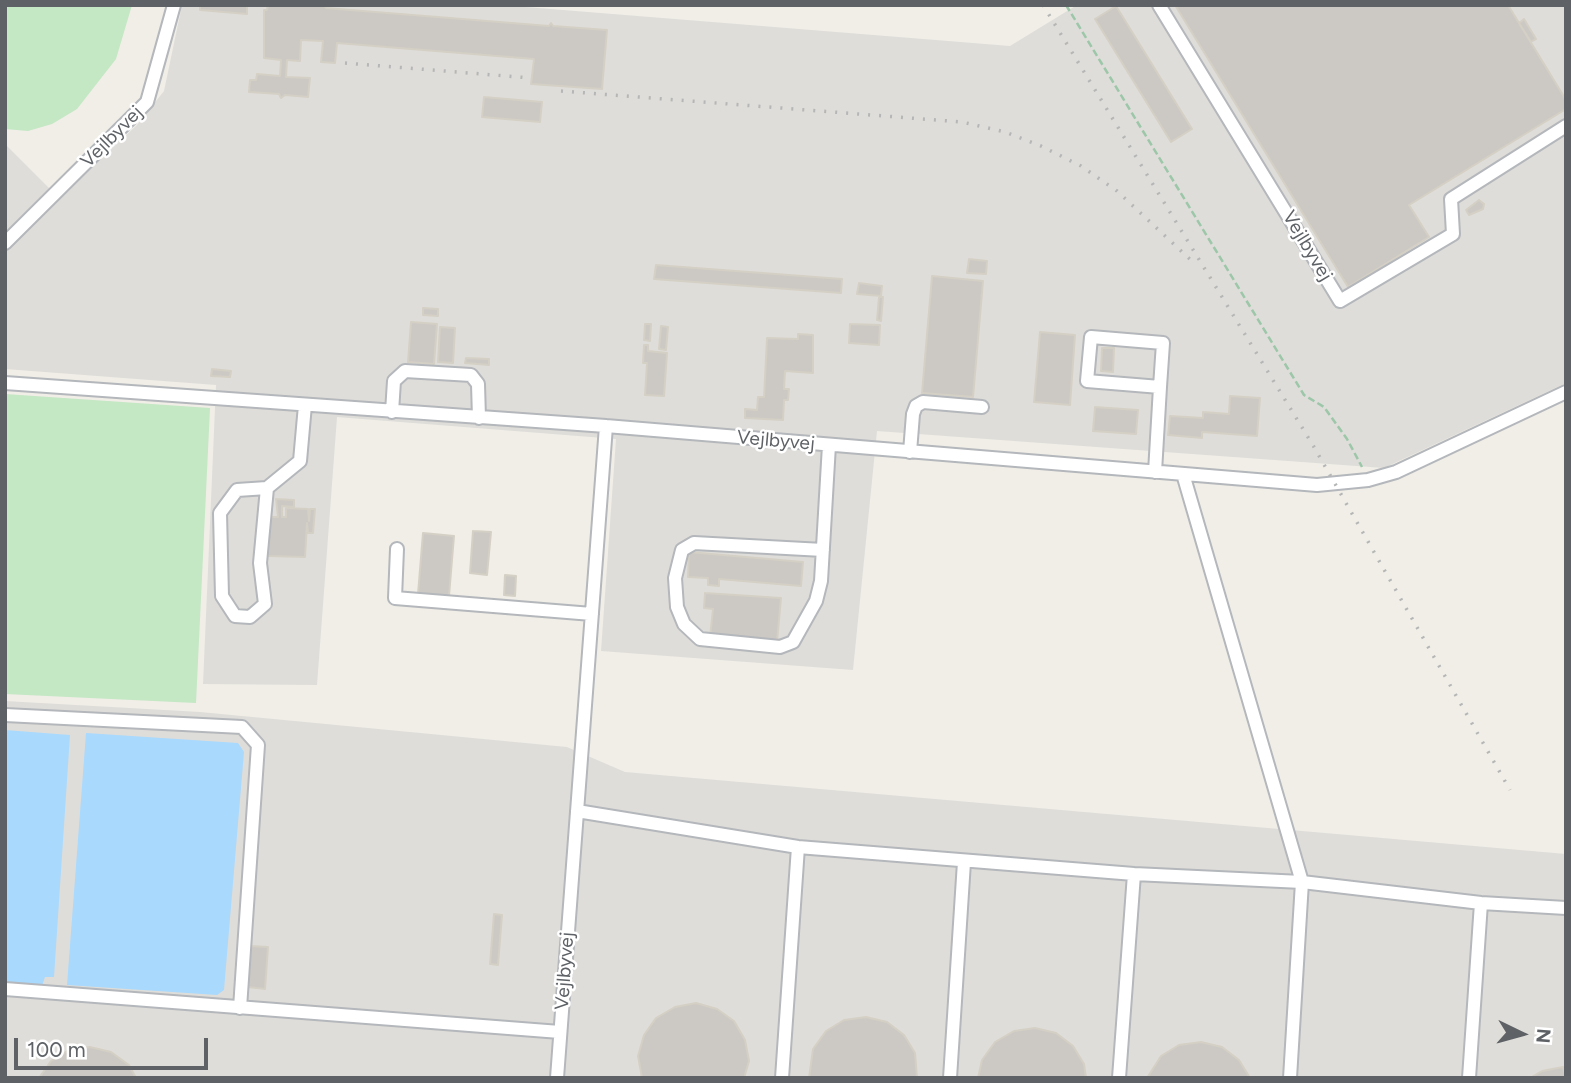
<!DOCTYPE html>
<style>
body{margin:0}
#map{position:relative;width:1571px;height:1083px;overflow:hidden;background:#f0eee7;font-family:Figtree,sans-serif}
canvas{display:block}
.frame{position:absolute;inset:0;border:7px solid #5e6266;pointer-events:none}
.north{position:absolute;left:1487px;top:999px;width:70px;height:70px;-webkit-text-stroke:5px #fff;paint-order:stroke;rotate:95deg;font-size:19px;font-weight:700;line-height:28px;text-align:center;color:#5e6266}
.north::after{content:'';display:block;margin:auto;width:24px;height:32px;background:#5e6266;clip-path:polygon(50% 0,100% 100%,50% 72%,0 100%)}
.scale{position:absolute;left:14px;top:1038px;width:194px;height:32px;box-sizing:border-box;border:4px solid #5e6266;border-top:0;padding-left:9px;font-size:21px;line-height:24px;white-space:nowrap;color:#5e6266;-webkit-text-stroke:5px #fff;paint-order:stroke}
</style>
<div id="map">
<canvas width="1571" height="1083"></canvas>
<div class="frame"></div>
<div class="north">N</div>
<div class="scale">100 m</div>
</div>
<script>
const context = document.querySelector('canvas').getContext('2d');
context.lineJoin = 'round';
function fillPath(path, color) { context.fillStyle = color; context.fill(path, 'evenodd'); }
const poly = rows => new Path2D(rows.map(r => 'M' + r).join(''));
function stroke(path, color, width, dash) { context.strokeStyle = color; context.lineWidth = width; context.lineCap = dash ? 'butt' : 'round'; context.setLineDash(dash || []); context.stroke(path); }
function drawText(font, color, halo, rows, align = 'center') {
  context.font = font + ' Figtree,sans-serif'; context.lineWidth = 5; context.setLineDash([]); context.textBaseline = 'middle'; context.strokeStyle = halo; context.fillStyle = color; for (const [text, x, y, turn = 0] of rows) {
    context.save(); context.translate(x, y); context.rotate((+turn || 0) * Math.PI / 180); context.textAlign = isNaN(turn) ? turn : align; if (halo) context.strokeText(text, 0, 0); context.fillText(text, 0, 0); context.restore();
  }
}
fillPath(poly([
 [182,5,501,5,1010,46,1077,5,1566,5,1566,383,1384,468,877,431,853,670,601,651,616,439,337,417,317,685,203,684,216,385,5,369,5,144,59,198,137,125,164,91],
 [5,701,200,712,567,747,625,772,1566,854,1566,1078,5,1078]
]), '#dfddd9');
fillPath(poly([
 [10,5,132,5,116,59,77,109,52,124,28,131,5,129,5,8],
 [5,394,210,408,196,703,5,694]
]), '#c4e7c4');
fillPath(poly([
 [5,730,70,735,54,977,45,977,42,986,5,982],
 [86,733,238,743,244,752,224,990,217,995,67,985]
]), '#a9d9fd');
const building = poly([
 [200,5,247,5,247,14,200,10,200,5],
 [268,5,324,5,326,8,549,26,551,23,553,26,607,30,602,89,531,84,534,59,337,43,335,63,321,62,323,41,301,40,300,61,287,60,286,77,310,78,308,97,285,95,281,98,279,94,249,92,250,80,256,80,257,74,280,76,281,60,264,58,264,10,267,10,268,5],
 [1175,5,1508,5,1566,100,1566,109,1409,205,1429,237,1348,287,1175,5],
 [1116,6,1192,129,1171,142,1095,19,1116,6],
 [1524,19,1536,39,1531,42,1519,23,1524,19],
 [484,97,542,102,540,122,482,117,484,97],
 [1479,200,1484,204,1483,209,1469,215,1466,210,1479,200],
 [969,259,987,261,986,274,967,273,969,259],
 [656,265,842,279,841,293,654,279,656,265],
 [932,276,983,281,973,397,922,393,932,276],
 [859,283,882,286,881,296,857,294,859,283],
 [879,297,883,297,881,321,877,320,879,297],
 [423,308,438,309,438,316,423,315,423,308],
 [411,322,437,324,434,364,408,362,411,322],
 [645,324,651,324,650,341,644,340,645,324],
 [850,324,880,325,879,345,849,343,850,324],
 [661,326,668,327,666,350,659,349,661,326],
 [440,327,455,328,453,363,438,362,440,327],
 [1040,332,1075,335,1070,405,1034,402,1040,332],
 [798,334,813,335,813,373,785,371,784,389,789,389,788,400,784,400,783,420,745,418,745,409,757,410,758,397,764,397,767,338,798,339,798,334],
 [644,345,648,345,648,351,667,353,664,396,645,395,647,363,643,363,644,345],
 [1102,348,1114,348,1113,372,1101,371,1102,348],
 [466,358,489,359,489,365,465,363,466,358],
 [212,369,231,371,230,377,211,376,212,369],
 [1230,396,1260,398,1257,436,1202,432,1202,438,1168,435,1170,416,1203,418,1203,412,1229,414,1230,396],
 [1095,407,1138,410,1136,434,1093,431,1095,407],
 [276,499,294,500,294,507,282,506,282,517,286,517,286,508,308,509,309,521,310,509,315,509,313,533,308,533,307,523,305,557,268,556,270,517,278,517,276,499],
 [473,531,491,532,487,575,470,573,473,531],
 [423,533,454,536,449,596,418,594,423,533],
 [689,552,803,562,801,586,719,579,719,586,708,585,708,578,688,577,689,552],
 [505,575,516,576,515,596,504,595,505,575],
 [705,593,781,598,777,642,710,637,713,609,704,608,705,593],
 [494,914,502,915,498,965,490,964,494,914],
 [251,946,268,947,265,989,248,987,251,946],
 [696,1003,717,1009,734,1021,745,1040,749,1061,744,1078,642,1078,638,1056,644,1035,656,1018,675,1007,696,1003],
 [866,1017,887,1022,904,1035,915,1053,917,1078,809,1078,813,1049,826,1031,844,1020,866,1017],
 [1035,1028,1056,1033,1073,1046,1084,1064,1086,1078,978,1078,982,1060,995,1042,1014,1031,1035,1028],
 [1201,1042,1222,1047,1239,1060,1250,1078,1147,1078,1161,1056,1179,1045,1201,1042],
 [90,1047,111,1052,129,1065,136,1078,39,1078,51,1061,69,1050,90,1047],
 [1563,1067,1566,1078,1530,1078,1542,1071,1563,1067]
]);
fillPath(building, '#ccc9c4');
stroke(building, '#d5d0c5', 2);
const minor = poly([
 [1159,5,1340,301,1453,234,1451,199,1566,126],
 [5,243,147,102,174,5],
 [5,383,606,426,1317,485,1368,480,1396,472,1566,392],
 [392,412,394,381,405,371,471,375,478,384,479,418],
 [910,452,913,414,916,406,923,402,982,407],
 [1155,472,1160,387,1163,343,1091,337,1087,381,1160,387],
 [1183,474,1302,882,1481,903,1566,908],
 [267,488,237,490,220,513,222,596,235,616,250,617,265,604,260,563,267,488,300,461,305,405],
 [397,549,395,598,592,614],
 [823,550,694,543,682,550,675,578,677,607,684,624,700,639,780,647,793,642,816,601,821,581,829,445],
 [5,715,242,727,258,745,240,1008],
 [577,811,798,847,1134,874,1302,882,1290,1078],
 [5,989,560,1032],
 [557,1078,606,426],
 [782,1078,798,847],
 [950,1078,964,862],
 [1119,1078,1134,874],
 [1469,1078,1481,903]
]);
stroke(minor, '#b4b7bb', 16);
stroke(poly([
 [1066,5,1304,395,1324,407,1347,439,1362,467]
]), '#9dc7a9', 2.5, [7, 3.5]);
stroke(minor, '#fff', 12);
stroke(poly([
 [1043,5,1314,447,1510,790],
 [345,63,531,78],
 [561,91,962,122,1005,132,1041,146,1081,166,1117,191,1194,263]
]), '#b5b6b6', 3.5, [2, 9]);
drawText('19px', '#5e6266', '#fff', [
 ["Vejlbyvej",112,137,-45],
 ["Vejlbyvej",1307,246,59],
 ["Vejlbyvej",776,441,5],
 ["Vejlbyvej",565,971,-86]
]);
</script>
